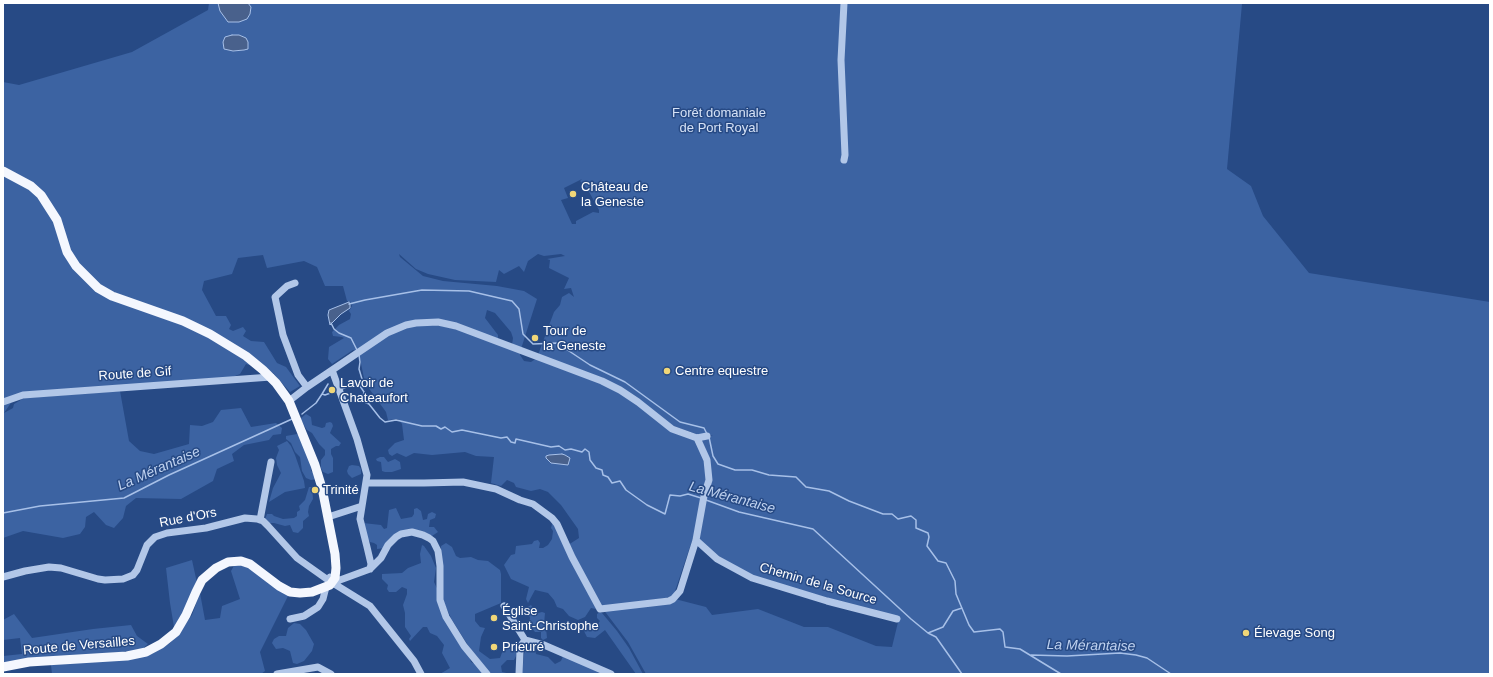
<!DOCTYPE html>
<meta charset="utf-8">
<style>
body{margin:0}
#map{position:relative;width:1493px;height:677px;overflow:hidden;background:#274a85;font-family:Helvetica,sans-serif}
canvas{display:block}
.frame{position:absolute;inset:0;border:4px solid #fff;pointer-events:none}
</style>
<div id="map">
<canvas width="1493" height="677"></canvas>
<div class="frame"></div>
</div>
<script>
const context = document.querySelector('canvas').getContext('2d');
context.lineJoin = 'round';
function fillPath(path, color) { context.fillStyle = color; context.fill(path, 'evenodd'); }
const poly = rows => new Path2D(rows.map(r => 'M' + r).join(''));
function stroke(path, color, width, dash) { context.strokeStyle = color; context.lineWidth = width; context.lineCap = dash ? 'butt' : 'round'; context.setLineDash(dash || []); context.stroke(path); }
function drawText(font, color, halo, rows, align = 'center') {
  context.font = font + ' Helvetica,sans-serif'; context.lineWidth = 3; context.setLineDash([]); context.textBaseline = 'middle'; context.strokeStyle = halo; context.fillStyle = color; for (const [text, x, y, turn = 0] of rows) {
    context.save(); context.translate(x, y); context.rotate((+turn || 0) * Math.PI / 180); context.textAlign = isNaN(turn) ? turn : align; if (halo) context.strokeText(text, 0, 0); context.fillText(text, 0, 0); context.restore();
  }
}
fillPath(poly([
 [209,3,218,3,220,11,251,7,248,3,1242,4,1227,169,1251,186,1263,216,1309,273,1490,302,1490,674,646,674,628,642,603,609,675,599,706,607,712,615,758,609,804,627,828,627,876,646,892,647,899,618,753,577,715,554,698,541,710,480,699,439,713,435,699,435,668,424,622,389,538,355,554,312,560,305,562,297,569,293,574,297,571,288,564,289,569,278,549,268,550,260,547,259,565,256,561,254,544,256,538,254,528,261,524,272,519,266,504,274,499,270,496,282,455,280,428,274,416,269,399,254,400,257,423,276,443,281,497,286,524,291,537,299,521,349,512,345,513,338,511,332,495,313,487,310,485,318,498,335,498,339,419,321,356,351,353,350,332,364,328,359,329,347,344,338,342,337,333,336,332,332,339,325,350,319,351,314,349,311,352,306,350,301,347,301,343,286,325,286,317,267,304,261,267,268,263,255,238,258,232,274,204,281,202,290,216,316,226,316,231,325,229,329,233,331,243,327,246,331,243,336,251,341,264,342,277,363,286,367,300,386,290,392,273,373,246,364,240,374,230,378,17,394,4,413,13,408,14,404,24,398,120,391,129,441,140,451,154,454,189,444,190,425,202,426,213,422,221,410,241,408,251,427,276,423,282,428,281,434,273,435,269,440,244,445,232,454,234,461,217,469,213,481,181,499,136,498,126,506,123,518,114,528,106,525,94,512,86,517,85,527,80,534,63,538,23,531,3,538,3,82,19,85,132,52,208,10],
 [232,35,239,35,246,38,248,44,244,50,233,51],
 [582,179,580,181,588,190,599,210,599,213,593,212,576,221,576,224,572,224,561,200,568,198,564,188],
 [420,323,449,326,520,352,520,355,524,361,531,362,537,358,603,383,696,440,705,461,707,480,696,529,673,597,602,607,568,545,579,538,578,529,561,505,548,492,540,489,531,491,516,487,514,483,507,480,501,486,491,483,494,457,476,456,465,452,432,455,414,453,406,457,397,453,392,456,389,454,388,450,395,443,404,440,402,424,398,419,388,420,386,412,365,383,359,354,395,330],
 [306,414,311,417,312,425,322,428,325,427,326,423,330,422,332,423,333,426,330,433,341,443,339,446,336,446,331,449,331,454,333,458,333,472,328,474,323,472,321,468,321,460,325,455,325,450,319,444,312,433,307,430,300,419],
 [297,434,300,436,312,466,311,471,315,473,317,479,311,480,306,478,302,471,300,457,295,452,291,443,286,439,286,436],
 [287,441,291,446,295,455,304,481,305,488,285,492,269,502,273,488,281,473,277,465,276,458,279,450,277,446],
 [380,457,384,457,388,462,395,459,400,462,401,469,392,472,385,472,382,471,381,462,377,461,376,459],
 [352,465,359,466,361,469,361,474,352,478,348,474,347,471,349,466],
 [309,487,312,487,313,499,309,506,308,512,309,516,303,521,303,528,298,533,293,532,290,525,285,526,274,523,268,523,264,522,267,514,272,514,274,516,283,519,294,518,297,516,297,512,300,510,299,506,305,500],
 [396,508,401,519,412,517,414,514,414,509,417,508,421,511,423,520,427,519,428,514,432,512,436,514,435,518,430,520,429,527,434,527,438,532,432,536,423,531,410,530,385,548,377,549,377,545,374,543,370,542,365,536,363,523,381,525,384,529,387,528,389,510],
 [552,524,556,525,596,609,591,608,585,617,578,620,569,616,563,609,557,607,554,600,548,593,535,590,528,603,526,599,529,587,511,579,504,565,511,555,515,554,516,546,532,544,534,541,538,540,540,543,539,548,543,548,548,545,552,539,553,531,551,528],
 [446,543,452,547,456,556,460,558,471,557,478,560,488,561,500,570,501,574,501,603,475,614,475,621,480,627,485,628,481,637,479,651,490,659,500,658,503,650,510,645,516,646,517,654,514,660,507,660,501,666,502,672,511,674,490,674,471,650,447,612,442,599,441,546],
 [422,545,424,546,431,556,436,568,434,582,469,656,471,662,477,665,484,674,440,674,450,668,442,653,444,645,437,636,430,633,427,627,423,627,410,641,409,639,411,636,405,627,405,613,403,605,407,594,407,589,402,587,396,592,389,592,387,589,388,585,382,579,382,574,402,573,408,568,421,563,420,554],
 [192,560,197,583,180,620,174,627,170,603,166,568],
 [235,564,252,569,288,596,260,652,265,671,261,674,52,674,51,665,152,654,170,643,181,630,192,615,200,593,205,620,220,618,222,606,240,599,231,571],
 [531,605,536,612,538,613,542,612,545,613,544,624,546,628,547,638,543,640,541,638,541,632,535,632,529,624,530,618,528,612,526,610,526,608],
 [600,612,602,613,617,631,629,648,643,674,636,674,605,630,595,638,587,637,584,631,586,626,590,624,598,624,600,621,597,618,597,614],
 [14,614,32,638,93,629,131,625,137,636,148,644,141,650,3,664,3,656,22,654,20,638,3,640,3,620],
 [294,623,300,624,306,630,314,644,312,651,304,661,297,664,293,663,290,651,283,648,276,649,272,643,274,639,279,636,286,636,288,628],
 [532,645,535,647,536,654,548,657,555,664,561,661,563,656,604,674,522,674,524,654,526,648]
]), '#3c63a2');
const water = poly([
 [218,3,248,3,251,7,250,14,247,19,239,22,228,22,220,11,218,3],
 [232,35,239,35,246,38,248,42,248,49,244,50,233,51,224,49,223,42,225,37,232,35],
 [349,302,350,305,350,308,341,314,330,325,328,315,329,310,349,302],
 [562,454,565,455,570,458,568,465,551,463,546,458,546,456,549,455,562,454]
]);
fillPath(water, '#49618c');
stroke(water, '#a7c0e8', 1);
stroke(poly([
 [349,304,365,300,422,290,469,291,512,301,519,309,523,334,533,344,557,343,590,365,625,382,680,422,704,428,707,434],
 [331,323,334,329,339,333,351,338,357,350],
 [358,383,364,392,362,401,369,404,380,418,385,422,396,420,422,426,436,426,441,429,445,427,452,432,462,430,501,438,507,437,511,442,515,443,516,439,551,447,559,446,565,450,571,449,582,452,585,449,589,452,590,460,596,468,602,470,603,475,608,477,612,483,620,481,626,490,647,505,665,514,670,495,680,496,688,494,701,498],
 [342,389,361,381,362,379,359,369,360,362,359,355],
 [322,394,328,384],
 [302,414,316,403,322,394,325,395,336,391],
 [709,437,713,456,718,464,735,470,752,470,769,475,796,477,806,487,829,491,849,501,883,514,892,514,898,519,911,516,916,520,916,528,928,533,929,537,927,546,938,561,946,563,955,581,956,594,969,625,974,632,1000,629,1003,632,1005,647,1020,649,1061,674],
 [706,500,739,512,813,529,911,619,928,633,936,637,962,674],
 [3,513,40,506,124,498,169,475,292,419],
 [928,633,943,627,953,611,962,608],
 [1031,655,1067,656,1120,653,1136,655,1147,658,1171,674]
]), '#a7c0e8', 1.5);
stroke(poly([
 [844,160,845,155,841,60,844,3],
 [295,283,287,286,275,297,283,335,298,375,307,387],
 [332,370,357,439,367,475,360,519,367,547,371,564,370,569],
 [289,401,307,387,387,333,406,325,416,323,438,322,456,326,602,381,620,390,638,402,672,429,697,438,707,436],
 [3,402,23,395,271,377],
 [367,483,424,483,463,482,496,489,520,500,533,504,552,518,557,524,572,557,600,609,669,601,673,599,680,591,696,540,704,496,709,480,707,460,697,438],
 [328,517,362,506],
 [260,520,271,462],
 [696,540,717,559,752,578,827,601,897,619],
 [3,577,25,571,49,567,61,568,98,579,105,580,123,579,133,575,137,570,147,545,155,537,167,533,206,528,245,518,257,519,263,521,268,526,297,558,328,580,370,606,414,661,421,674],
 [330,577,340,580,370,569,381,558,388,545,396,537,401,534,412,532,423,535,429,538,433,541,438,551,440,566,440,600,446,617,464,646,487,674],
 [504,606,525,640],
 [290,619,304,616,318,607,323,599,326,587],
 [525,640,544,645,611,674],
 [277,674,318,667,331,674],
 [519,674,520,651,522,644,525,640]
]), '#b2c7e8', 7);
stroke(poly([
 [3,171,31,186,41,195,57,220,67,252,76,266,98,288,112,296,183,321,210,334,246,356,263,370,276,383,289,401,315,465,322,488,335,554,336,568,335,578,330,585,312,592,300,593,290,592,279,586,250,564,241,561,228,562,216,568,202,580,196,592,186,615,176,632,161,644,146,652,127,656,29,662,3,667]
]), '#f4f7fe', 9);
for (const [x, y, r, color] of [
 [573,194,4,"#f0d678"],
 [535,338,4,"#f0d678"],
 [667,371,4,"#f0d678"],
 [332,390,4,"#f0d678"],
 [315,490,4,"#f0d678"],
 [494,618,4,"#f0d678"],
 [1246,633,4,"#f0d678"],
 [494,647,4,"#f0d678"]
]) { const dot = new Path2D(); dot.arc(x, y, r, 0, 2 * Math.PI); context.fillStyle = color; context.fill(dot); stroke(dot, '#274a85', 1.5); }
drawText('13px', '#d6e2f6', '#274a85', [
 ["Forêt domaniale",719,113],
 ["de Port Royal",719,128]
]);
drawText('13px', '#fff', '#274a85', [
 ["Château de",581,187],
 ["la Geneste",581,202],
 ["Tour de",543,331],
 ["la Geneste",543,346],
 ["Centre equestre",675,371],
 ["Lavoir de",340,383],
 ["Chateaufort",340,398],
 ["Trinité",323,490],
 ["Église",502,611],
 ["Saint-Christophe",502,626],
 ["Élevage Song",1254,633],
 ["Prieuré",502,647]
], 'left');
drawText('13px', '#fff', '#274a85', [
 ["Route de Gif",135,374,-4],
 ["Rue d'Ors",188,518,-11],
 ["Chemin de la Source",818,584,16],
 ["Route de Versailles",79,646,-5]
]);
drawText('italic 14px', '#bed1ef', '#274a85', [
 ["La Mérantaise",159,469,-24],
 ["La Mérantaise",732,498,15],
 ["La Mérantaise",1091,646,1]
]);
</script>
